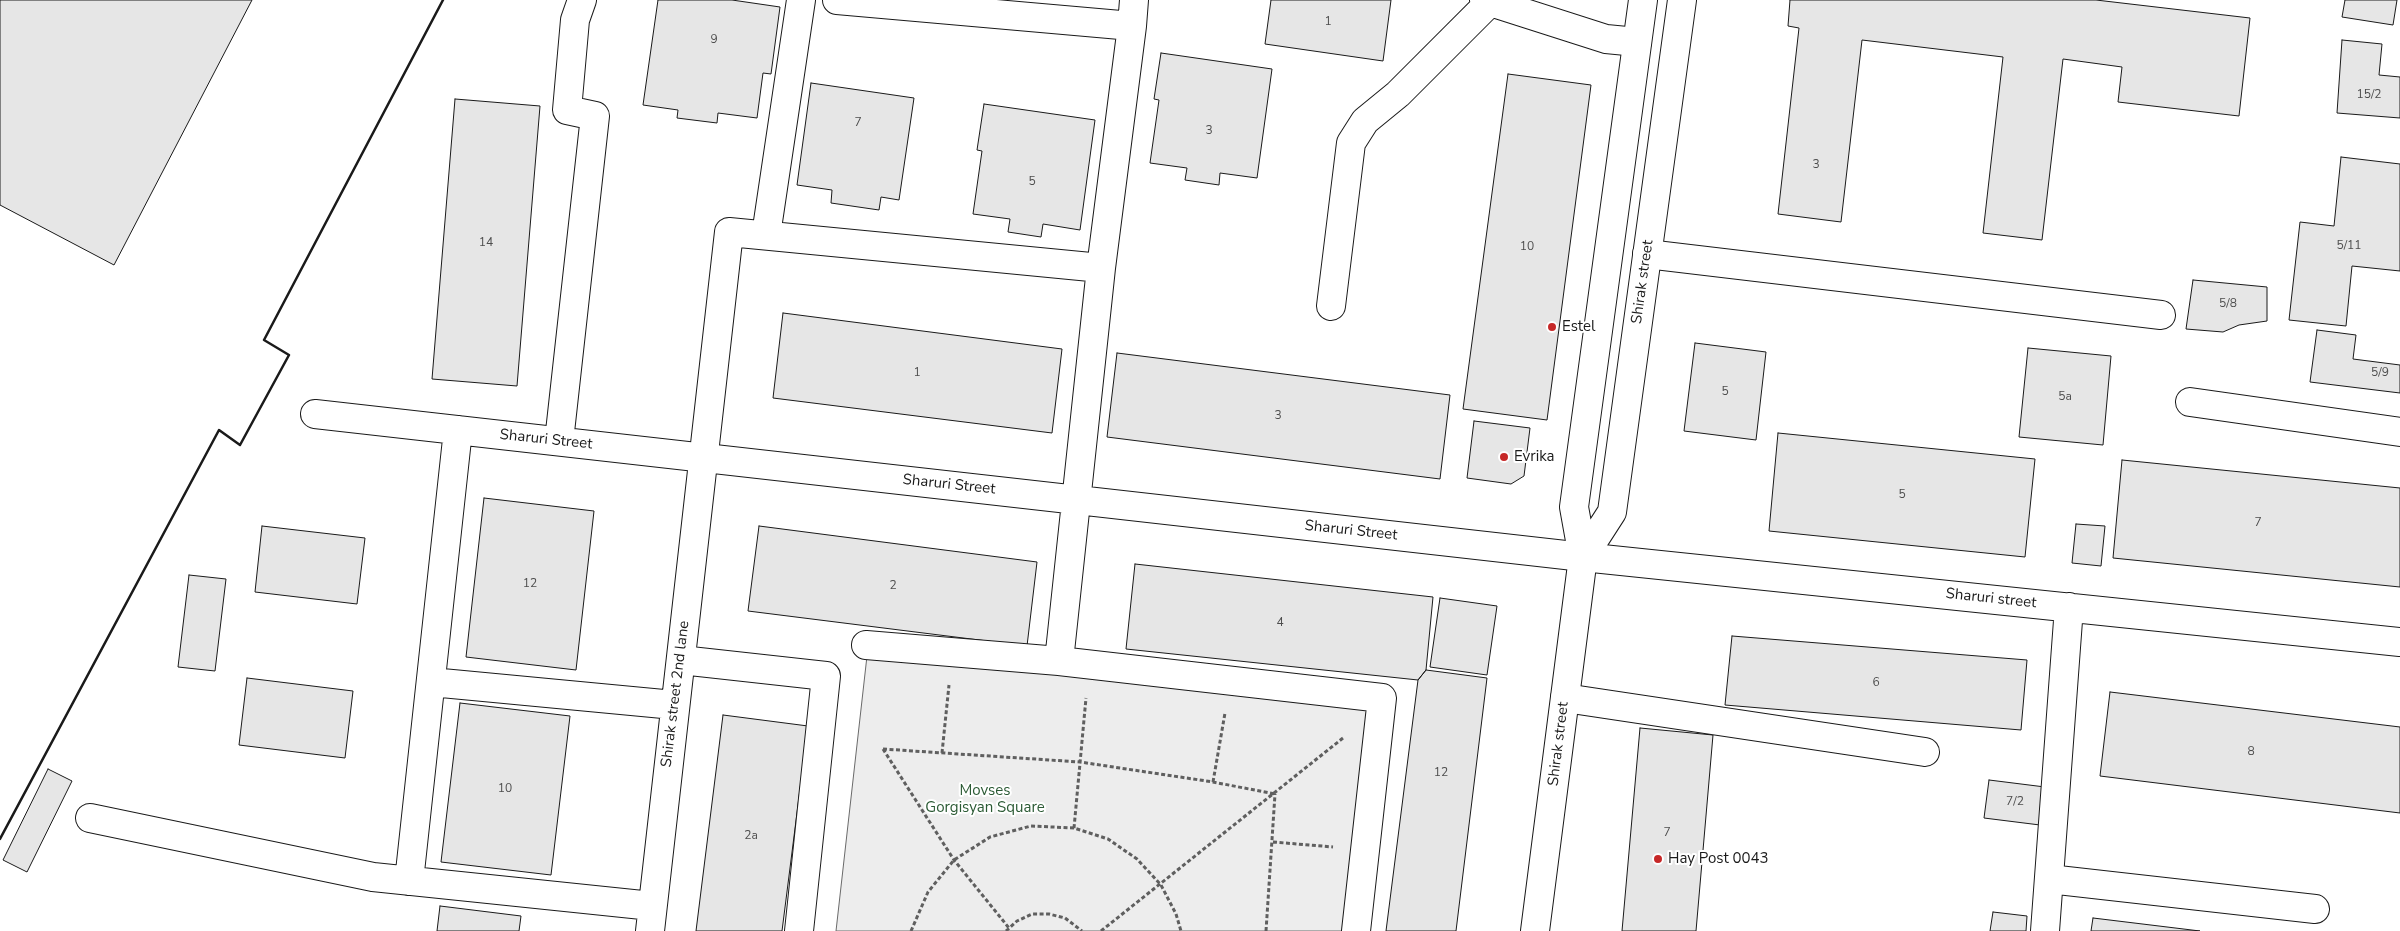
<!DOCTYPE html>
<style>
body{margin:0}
canvas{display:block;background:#fff}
</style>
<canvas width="2400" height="931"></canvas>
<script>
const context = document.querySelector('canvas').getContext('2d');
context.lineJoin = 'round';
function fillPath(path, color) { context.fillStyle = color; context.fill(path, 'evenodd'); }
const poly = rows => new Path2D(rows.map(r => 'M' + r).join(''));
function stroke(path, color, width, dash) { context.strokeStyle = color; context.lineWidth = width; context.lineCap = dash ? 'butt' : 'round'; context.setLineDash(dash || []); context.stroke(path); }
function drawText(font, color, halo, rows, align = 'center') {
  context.font = font + ' "Nunito Sans",sans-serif'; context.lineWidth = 4; context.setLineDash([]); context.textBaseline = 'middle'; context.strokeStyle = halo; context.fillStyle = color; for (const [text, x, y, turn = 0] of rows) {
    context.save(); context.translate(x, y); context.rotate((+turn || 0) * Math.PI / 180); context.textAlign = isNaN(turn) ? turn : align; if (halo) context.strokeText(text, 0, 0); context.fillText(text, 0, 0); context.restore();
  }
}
const built = poly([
 [867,656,1374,706,1347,931,836,931,867,656]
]);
fillPath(built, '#ededed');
stroke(built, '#6a6a6a', 1);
const building = poly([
 [0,0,252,0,114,265,0,205,0,0],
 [658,0,732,0,780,7,771,74,763,73,757,118,718,113,717,123,677,118,678,110,643,105,658,0],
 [1271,0,1391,0,1383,61,1265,44,1271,0],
 [1790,0,2096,0,2250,18,2239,116,2118,102,2122,67,2063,59,2042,240,1983,233,2003,57,1862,40,1841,222,1778,214,1799,28,1788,26,1790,0],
 [2345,0,2397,0,2393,25,2342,17,2345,0],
 [2342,40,2382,44,2379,75,2400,77,2400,118,2337,113,2342,40],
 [1161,53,1272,69,1257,178,1220,173,1219,185,1185,180,1187,168,1150,163,1159,100,1154,99,1161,53],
 [1508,74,1591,85,1547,420,1463,409,1508,74],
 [811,83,914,98,899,200,881,197,879,210,831,203,832,190,797,185,811,83],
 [455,99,540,106,517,386,432,379,455,99],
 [984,104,1095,120,1080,230,1043,224,1041,237,1008,232,1010,219,973,214,982,151,977,150,984,104],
 [2341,157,2400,164,2400,271,2352,266,2346,326,2289,320,2300,222,2334,226,2341,157],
 [2193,280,2267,287,2267,321,2239,325,2223,332,2186,329,2193,280],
 [783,313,1062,349,1052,433,773,398,783,313],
 [2317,330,2356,335,2353,359,2400,365,2400,393,2310,382,2317,330],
 [1695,343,1766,352,1756,440,1684,431,1695,343],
 [2028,348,2111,356,2103,445,2019,437,2028,348],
 [1117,353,1450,395,1440,479,1107,437,1117,353],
 [1474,421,1530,428,1524,476,1511,484,1467,478,1474,421],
 [1778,433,2035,459,2025,557,1769,531,1778,433],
 [2122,460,2400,488,2400,587,2113,558,2122,460],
 [484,498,594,511,576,670,466,657,484,498],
 [2076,524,2105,526,2101,566,2072,563,2076,524],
 [262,526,365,538,357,604,255,592,262,526],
 [759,526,1037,562,1027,646,748,611,759,526],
 [1135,564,1433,597,1426,670,1418,680,1126,649,1135,564],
 [189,575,226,579,215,671,178,667,189,575],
 [1440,598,1497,606,1487,675,1430,667,1440,598],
 [1732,636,2027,660,2021,730,1725,705,1732,636],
 [1426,670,1487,678,1456,931,1386,931,1418,680,1426,670],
 [247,678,353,691,345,758,239,745,247,678],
 [2110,692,2400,727,2400,813,2100,776,2110,692],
 [460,703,570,716,551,875,441,862,460,703],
 [723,715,808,726,782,931,696,931,723,715],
 [1640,728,1713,735,1696,931,1622,931,1640,728],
 [48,769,72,781,27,872,3,860,48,769],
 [1989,780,2045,787,2040,825,1984,818,1989,780],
 [440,906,521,916,519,931,437,931,440,906],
 [1993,912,2027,916,2026,931,1990,931,1993,912],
 [2093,918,2200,931,2091,931,2093,918]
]);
fillPath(building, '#e6e6e6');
stroke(building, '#1a1a1a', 1);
const minor = poly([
 [837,0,1132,26,1101,268,1059,661],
 [1484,0,1606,39,1637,42],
 [1132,26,1134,0],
 [766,235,801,0],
 [1647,254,2161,315],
 [1331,306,1351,143,1365,121,1398,94,1489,3],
 [2190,402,2400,432],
 [315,414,1583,557,2400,642],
 [559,441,595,116,567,110,575,20,582,0],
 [866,645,1059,661,1382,698,1356,931],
 [681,660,826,676,799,931],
 [431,682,674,705],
 [1565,698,1925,752],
 [90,818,373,877,652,906],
 [2049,879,2315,909],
 [409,881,458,430],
 [650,931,729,232,1101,268],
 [2045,931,2069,607]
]);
const highway = poly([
 [1583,557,1612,512,1682,0],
 [1535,931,1583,557,1574,507,1643,0]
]);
stroke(minor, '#1a1a1a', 30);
stroke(highway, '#1a1a1a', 30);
stroke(poly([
 [883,749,1080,762,1213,782,1275,794],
 [883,749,954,860,1009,928],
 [942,753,949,685],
 [1213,782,1225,713],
 [1074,828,1086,698],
 [1273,842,1333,847],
 [911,931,928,892,954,860,990,837,1031,826,1074,828,1108,839,1137,859,1161,885,1176,914,1181,931],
 [1006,931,1017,921,1032,914,1049,914,1065,918,1082,931],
 [1101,931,1343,738],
 [1266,931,1275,794]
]), '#5f5f5f', 3, [4, 2.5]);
stroke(minor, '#fff', 28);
stroke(highway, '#fff', 28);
stroke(poly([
 [0,839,219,430,240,445,289,355,264,340,443,0]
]), '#1a1a1a', 2.5);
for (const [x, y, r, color] of [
 [1552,327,5,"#c62828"],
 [1504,457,5,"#c62828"],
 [1658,859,5,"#c62828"]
]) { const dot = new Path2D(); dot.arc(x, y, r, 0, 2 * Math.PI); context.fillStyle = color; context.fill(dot); stroke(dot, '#fff', 2); }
drawText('12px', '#4d4d4d', null, [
 ["1",1328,22],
 ["9",714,40],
 ["15/2",2369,95],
 ["7",858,123],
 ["3",1209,131],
 ["3",1816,165],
 ["5",1032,182],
 ["14",486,243],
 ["5/11",2349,246],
 ["10",1527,247],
 ["5/8",2228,304],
 ["1",917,373],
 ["5/9",2380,373],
 ["5",1725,392],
 ["5a",2065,397],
 ["3",1278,416],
 ["5",1902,495],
 ["7",2258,523],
 ["12",530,584],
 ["2",893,586],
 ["4",1280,623],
 ["6",1876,683],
 ["8",2251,752],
 ["12",1441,773],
 ["10",505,789],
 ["7/2",2015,802],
 ["7",1667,833],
 ["2a",751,836]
]);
drawText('15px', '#1a1a1a', '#fff', [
 ["Shirak street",1643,282,-82],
 ["Sharuri Street",546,440,6],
 ["Sharuri Street",949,485,6],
 ["Sharuri Street",1351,531,6],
 ["Sharuri street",1991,599,6],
 ["Shirak street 2nd lane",676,694,-83],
 ["Shirak street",1559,744,-83]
]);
drawText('15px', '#1a1a1a', '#fff', [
 ["Estel",1562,327],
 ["Evrika",1514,457],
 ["Hay Post 0043",1668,859]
], 'left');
drawText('15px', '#2b5a34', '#fff', [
 ["Movses",985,791],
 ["Gorgisyan Square",985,808]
]);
</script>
